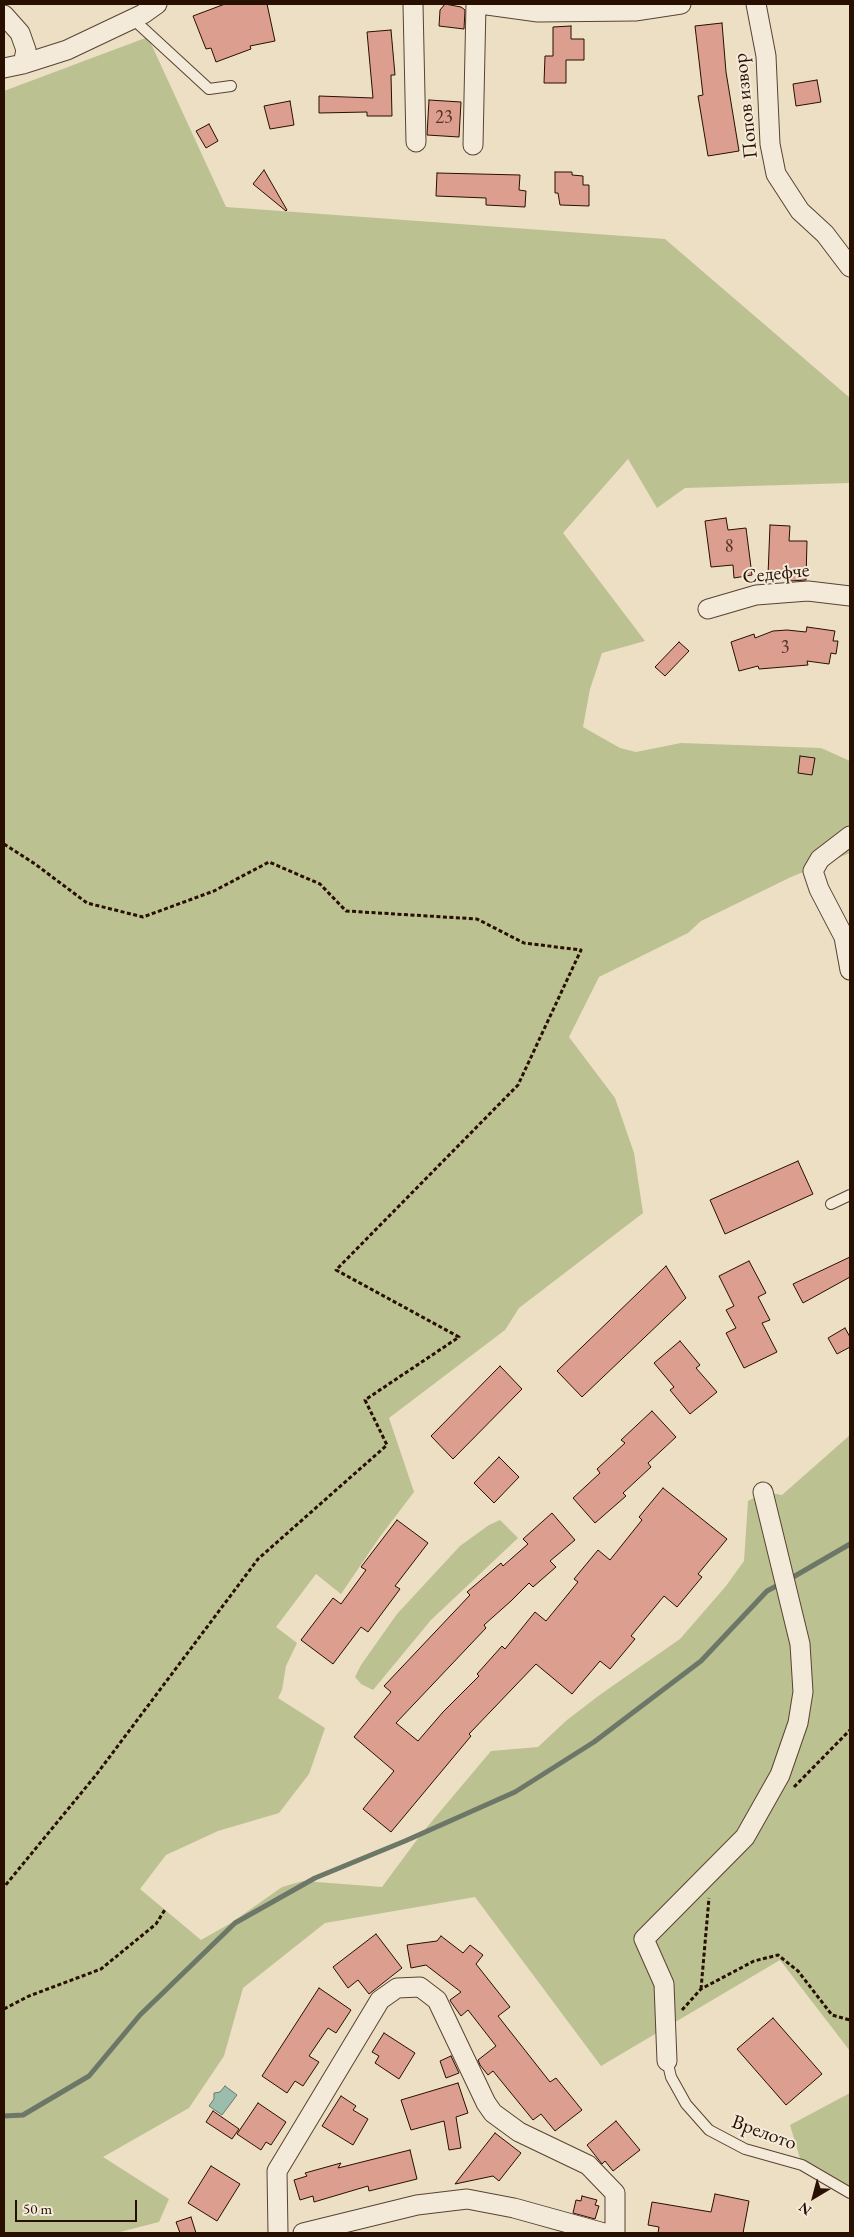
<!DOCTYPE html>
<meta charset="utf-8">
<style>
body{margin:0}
#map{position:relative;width:854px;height:2237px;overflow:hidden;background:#ecdfc4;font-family:"EB Garamond",serif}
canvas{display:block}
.frame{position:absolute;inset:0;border:5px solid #280f00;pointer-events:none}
.north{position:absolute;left:789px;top:2172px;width:50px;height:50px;-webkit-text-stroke:4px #f3ead9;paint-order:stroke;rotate:217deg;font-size:14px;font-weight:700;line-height:20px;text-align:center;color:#280f00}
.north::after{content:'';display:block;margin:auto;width:18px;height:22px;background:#280f00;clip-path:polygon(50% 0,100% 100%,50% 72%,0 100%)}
.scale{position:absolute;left:15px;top:2200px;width:122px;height:22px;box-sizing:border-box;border:2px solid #280f00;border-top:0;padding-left:6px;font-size:15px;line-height:18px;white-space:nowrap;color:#280f00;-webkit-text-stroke:4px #f3ead9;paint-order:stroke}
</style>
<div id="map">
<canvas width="854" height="2237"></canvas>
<div class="frame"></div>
<div class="north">N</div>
<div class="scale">50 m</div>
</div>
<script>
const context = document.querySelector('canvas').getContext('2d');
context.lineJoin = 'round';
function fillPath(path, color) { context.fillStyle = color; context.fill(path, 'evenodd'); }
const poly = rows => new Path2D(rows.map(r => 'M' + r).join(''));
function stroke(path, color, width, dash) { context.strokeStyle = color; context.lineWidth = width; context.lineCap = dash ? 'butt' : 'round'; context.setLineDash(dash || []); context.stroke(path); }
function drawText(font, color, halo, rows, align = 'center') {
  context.font = font + ' "EB Garamond",serif'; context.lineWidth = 4; context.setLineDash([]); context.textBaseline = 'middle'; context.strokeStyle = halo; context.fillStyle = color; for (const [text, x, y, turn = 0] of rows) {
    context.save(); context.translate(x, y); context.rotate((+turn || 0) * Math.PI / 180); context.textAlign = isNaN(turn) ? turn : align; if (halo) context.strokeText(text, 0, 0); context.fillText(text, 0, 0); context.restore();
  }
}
fillPath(poly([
 [148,37,226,207,665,239,850,398,850,519,849,483,685,488,657,508,628,459,563,533,645,641,602,653,590,689,583,727,620,748,636,752,681,743,821,748,850,761,850,853,791,877,701,921,688,933,599,977,569,1037,615,1098,634,1153,643,1213,519,1308,505,1330,389,1418,414,1492,379,1538,341,1594,316,1574,276,1627,297,1643,286,1666,282,1690,278,1698,325,1728,309,1774,279,1813,218,1831,166,1855,140,1889,201,1940,231,1923,282,1887,303,1881,382,1887,422,1833,491,1751,538,1747,567,1720,601,1694,680,1639,726,1586,744,1561,748,1501,765,1492,782,1495,850,1435,850,2051,780,1960,601,2066,475,1897,325,1923,243,1988,224,2056,189,2108,103,2157,169,2199,159,2222,116,2233,4,2233,4,91],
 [500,1520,518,1538,431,1620,373,1690,361,1684,355,1677,361,1665,397,1614,460,1546,489,1525],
 [850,2093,850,2193,802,2165,790,2125]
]), '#bcc191');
const water = poly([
 [225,2086,237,2095,222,2115,209,2106,214,2099,214,2093,220,2092,225,2086]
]);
fillPath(water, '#9abdae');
stroke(water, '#6c7768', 1);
stroke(poly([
 [788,1580,850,1544],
 [4,2116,23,2115,89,2076,140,2015,235,1923,315,1878,405,1841,515,1792,594,1742,701,1661,767,1591,780,1584]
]), '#6c7768', 5);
const building = poly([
 [225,4,267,4,275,41,250,46,251,49,216,62,211,48,206,49,193,16,225,4],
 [445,4,461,7,465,10,464,29,439,26,440,10,445,4],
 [722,23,726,72,739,151,708,156,698,96,703,95,695,26,722,23],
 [571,26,571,39,584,39,584,60,566,60,566,83,544,83,545,56,553,56,553,27,571,26],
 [391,30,395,75,391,75,392,116,367,116,367,112,319,113,319,96,373,98,367,32,391,30],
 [817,80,821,102,796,106,793,84,817,80],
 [429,100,461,102,459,137,427,135,429,100],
 [290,101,294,125,270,129,264,106,290,101],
 [209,124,218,141,206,148,196,131,209,124],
 [264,170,287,210,286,211,253,184,264,170],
 [555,172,572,172,572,175,583,176,583,185,589,185,589,206,560,205,558,193,555,193,555,172],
 [437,173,520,175,519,190,526,191,525,207,486,205,486,198,436,196,437,173],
 [726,518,728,530,746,528,752,575,734,578,733,565,711,567,705,521,726,518],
 [770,525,790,526,789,541,807,541,806,580,790,581,790,576,768,575,770,525],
 [807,627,835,631,833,641,838,641,836,654,831,653,829,664,807,661,808,665,759,669,758,666,739,671,731,642,754,634,755,638,773,631,787,630,806,632,807,627],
 [679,642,689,651,665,676,655,667,679,642],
 [800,756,815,758,812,775,798,773,800,756],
 [798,1161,813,1194,725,1234,710,1200,798,1161],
 [850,1257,850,1277,803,1303,793,1284,850,1257],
 [749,1261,766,1293,758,1297,770,1320,762,1323,777,1352,744,1368,726,1333,736,1328,726,1310,734,1306,719,1276,749,1261],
 [666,1266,686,1298,582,1397,557,1371,666,1266],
 [845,1328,850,1337,850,1347,837,1354,828,1338,845,1328],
 [680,1341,700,1365,696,1368,717,1392,690,1414,670,1390,674,1387,654,1363,680,1341],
 [500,1366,522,1389,453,1459,431,1436,500,1366],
 [652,1411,676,1437,648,1463,651,1467,623,1493,626,1496,595,1523,573,1498,600,1473,597,1469,625,1443,621,1440,652,1411],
 [499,1457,519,1477,494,1503,474,1483,499,1457],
 [663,1488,727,1539,698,1574,702,1577,677,1607,664,1596,631,1636,635,1639,610,1669,600,1661,572,1694,536,1664,469,1734,471,1736,391,1832,363,1809,394,1771,354,1737,391,1692,384,1686,470,1595,467,1592,501,1563,503,1566,528,1544,523,1539,552,1513,575,1540,550,1561,556,1567,533,1587,529,1583,511,1601,484,1625,486,1628,396,1723,418,1741,443,1712,479,1676,477,1674,502,1646,505,1649,535,1612,546,1621,578,1582,574,1579,598,1550,610,1560,642,1520,639,1517,663,1488],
 [397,1520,428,1543,395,1586,400,1589,368,1632,361,1627,333,1664,301,1640,333,1598,341,1604,366,1570,361,1567,397,1520],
 [376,1934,402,1968,369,1994,358,1980,348,1988,333,1967,376,1934],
 [441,1936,463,1953,470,1945,483,1955,476,1964,510,2007,498,2016,550,2082,556,2078,582,2110,555,2131,541,2114,533,2120,493,2071,488,2075,480,2065,478,2060,496,2046,468,2010,461,2016,451,2002,450,2000,461,1992,426,1965,411,1968,407,1945,437,1941,441,1936],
 [319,1988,351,2010,336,2033,328,2028,309,2056,319,2062,303,2086,295,2081,287,2093,262,2076,319,1988],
 [773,2018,822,2074,786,2105,737,2049,773,2018],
 [384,2033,415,2053,399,2079,375,2063,379,2056,372,2052,384,2033],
 [451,2056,459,2073,446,2078,440,2061,451,2056],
 [458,2083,468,2113,456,2117,461,2148,449,2150,444,2121,411,2130,401,2100,458,2083],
 [341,2096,356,2106,353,2110,368,2119,353,2145,322,2126,341,2096],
 [258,2103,286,2122,271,2145,266,2142,261,2150,237,2134,258,2103],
 [213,2111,239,2129,232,2139,206,2122,213,2111],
 [616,2121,640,2150,613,2171,605,2161,602,2164,587,2145,616,2121],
 [495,2133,521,2153,499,2181,493,2176,455,2184,495,2133],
 [410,2150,417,2179,369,2191,368,2186,314,2202,313,2196,300,2200,294,2180,307,2176,305,2173,341,2163,338,2168,410,2150],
 [211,2166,240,2184,217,2221,188,2203,211,2166],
 [715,2194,749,2201,743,2233,658,2233,659,2227,648,2225,652,2202,711,2212,715,2194],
 [582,2196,597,2200,595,2205,599,2206,595,2219,573,2213,576,2200,581,2201,582,2196],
 [191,2217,196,2233,180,2233,176,2222,191,2217]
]);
fillPath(building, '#db9e8f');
stroke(building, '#280f00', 1);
const service = poly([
 [133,19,209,89,231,86],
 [831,1204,850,1195],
 [667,2060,671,2077,686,2104,709,2130,745,2149,802,2165,850,2193]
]);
const minor = poly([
 [413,4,416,142],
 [480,4,538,12,635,11,681,4],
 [756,4,766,56,770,144,776,174,800,211,825,234,850,267],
 [4,15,20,33,26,50,23,64],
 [4,68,23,64,67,50,143,14,157,4],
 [473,145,476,4],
 [708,609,756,595,808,591,850,596],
 [850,836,820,859,813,871,819,889,844,937,850,970],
 [667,2061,664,1984,644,1939,745,1837,780,1775,798,1723,803,1692,800,1644,763,1492],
 [278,2233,277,2171,380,2000,397,1988,420,1987,437,2000,486,2103,493,2113,519,2132,588,2165,615,2193,615,2233],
 [303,2233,417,2205,467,2199,514,2208,604,2233]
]);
stroke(service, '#594331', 12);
stroke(minor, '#594331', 21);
stroke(poly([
 [4,844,35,864,87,903,143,917,214,891,269,862,320,884,346,911,477,919,524,943,581,950,518,1085,336,1270,459,1337,365,1400,387,1445,258,1559,96,1775,4,1887],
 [794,1787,850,1730],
 [701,1989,709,1898],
 [4,2009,29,1996,101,1969,156,1924,166,1908],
 [682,2010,701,1989,754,1961,778,1955,798,1971,832,2015,850,2020]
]), '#280f00', 3, [4, 2.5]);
stroke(service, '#f3ead9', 10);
stroke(minor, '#f3ead9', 19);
drawText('18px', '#553324', null, [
 ["23",444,118],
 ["8",729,547],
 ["3",785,648]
]);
drawText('20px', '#280f00', '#f3ead9', [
 ["Попов извор",746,106,-96],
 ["Седефче",776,574,-6],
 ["Врелото",764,2133,20]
]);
</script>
